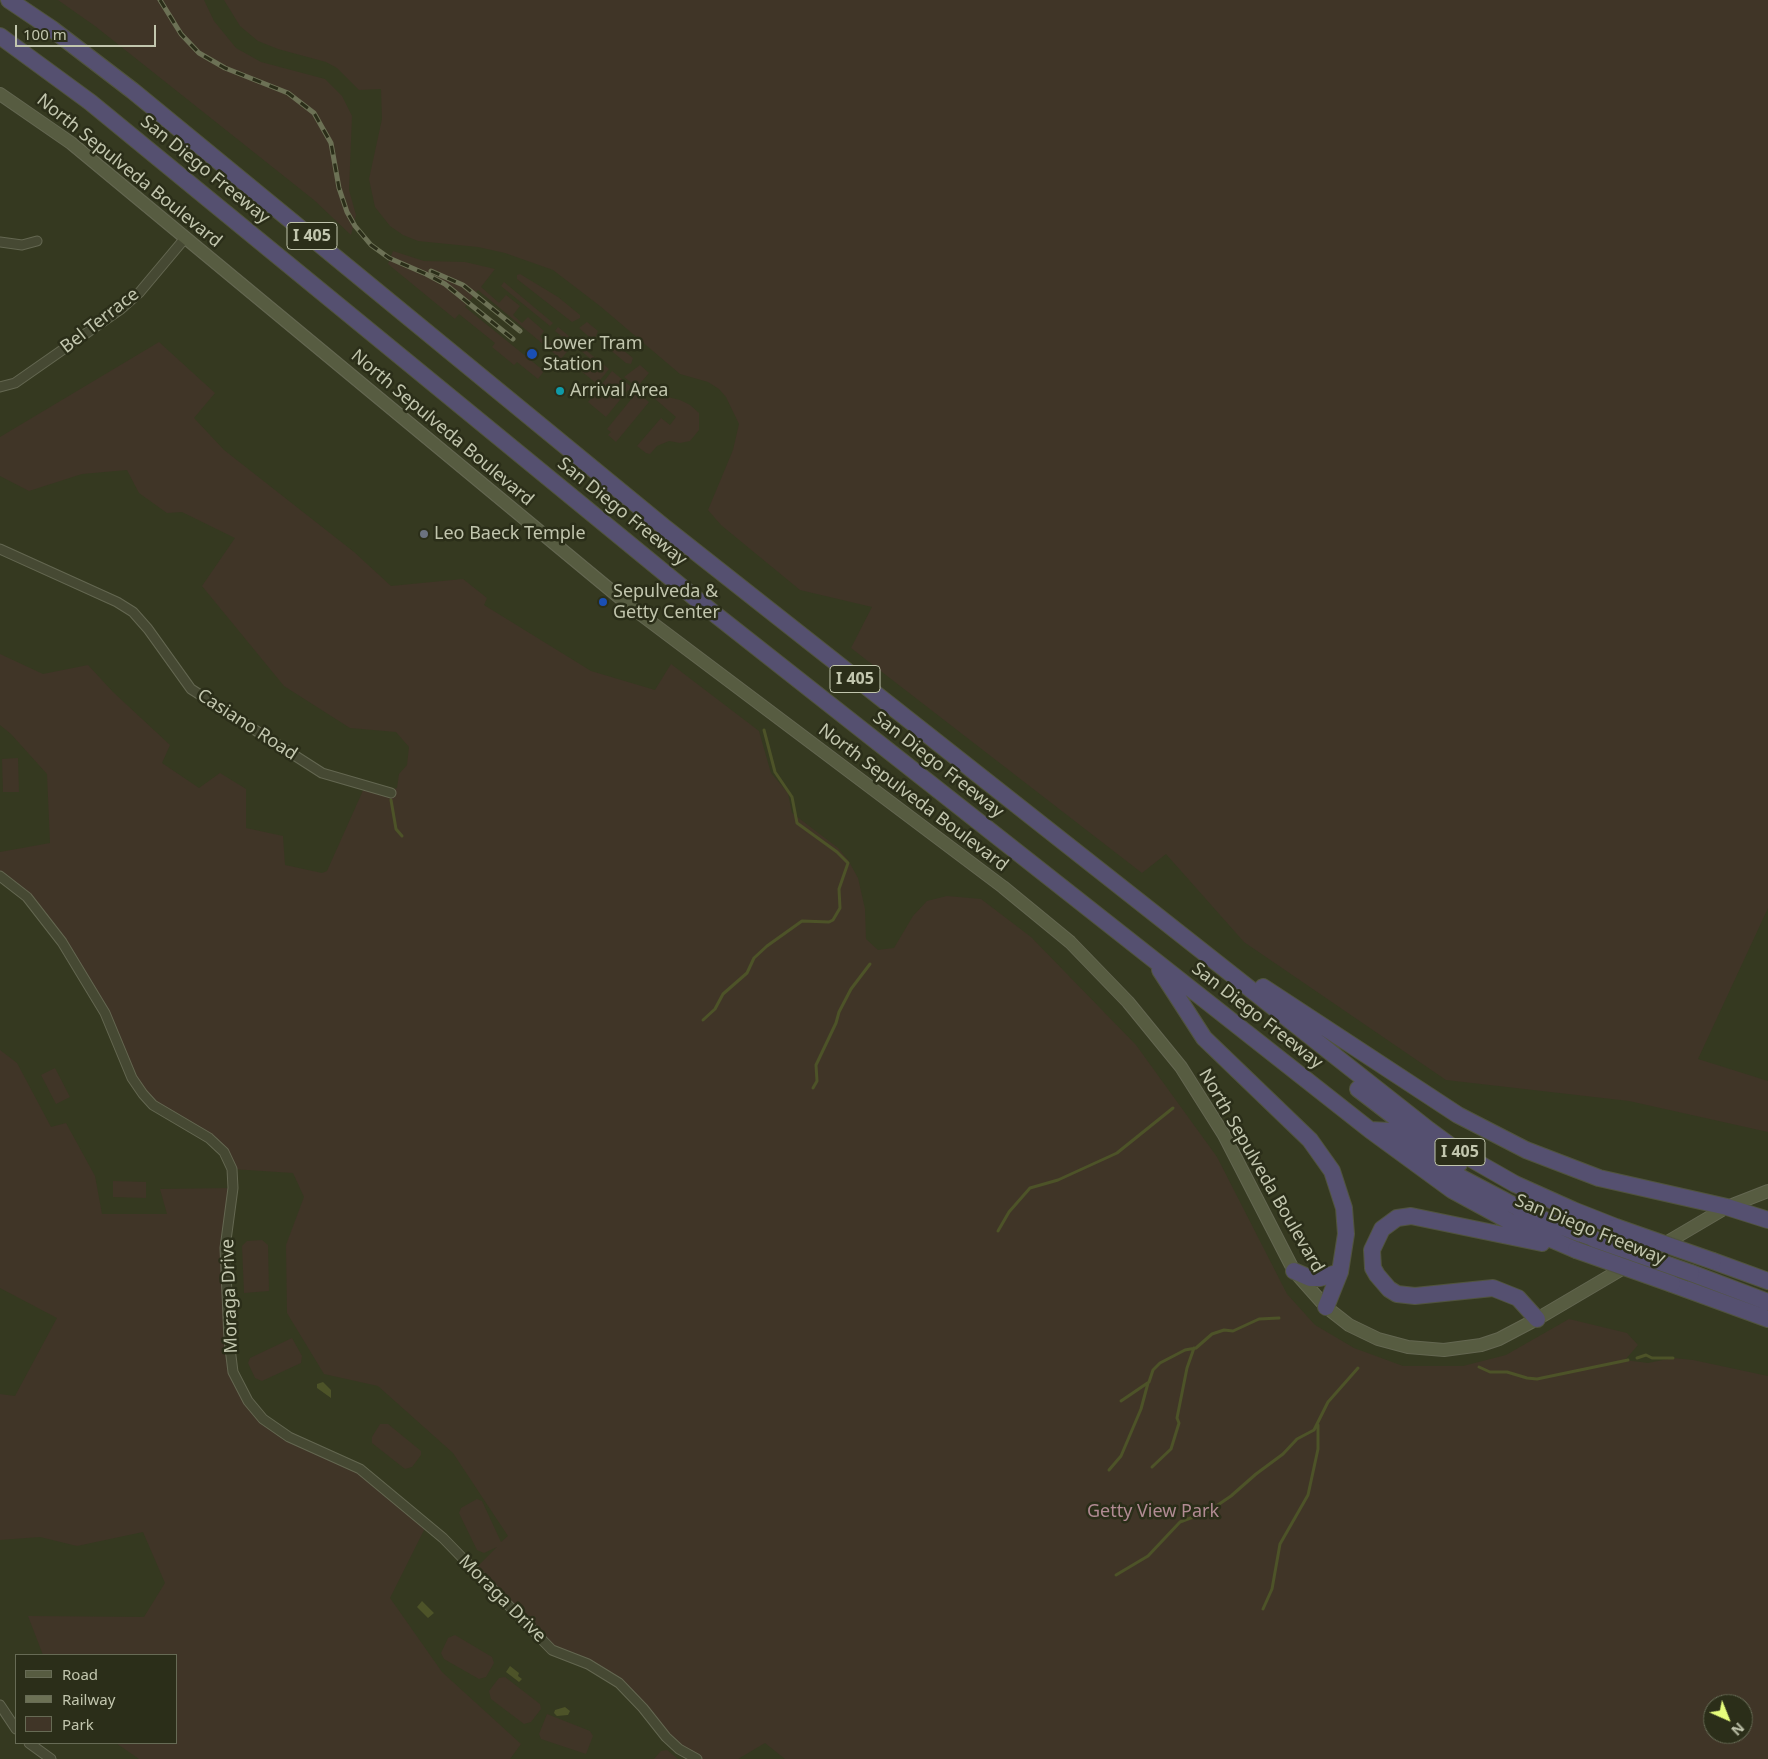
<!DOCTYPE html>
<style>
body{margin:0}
#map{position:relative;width:1768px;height:1759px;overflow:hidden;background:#353920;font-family:"Noto Sans",sans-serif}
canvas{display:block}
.legend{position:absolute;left:15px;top:1654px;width:162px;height:90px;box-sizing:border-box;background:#2b2e19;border:1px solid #676b55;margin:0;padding:6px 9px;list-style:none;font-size:15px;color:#c2c6ae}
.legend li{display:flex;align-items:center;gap:10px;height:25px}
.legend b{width:25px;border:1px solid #676b55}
.north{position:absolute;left:1703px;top:1694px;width:50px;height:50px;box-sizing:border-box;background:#2b2e19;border:1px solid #676b55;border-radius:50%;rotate:136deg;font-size:14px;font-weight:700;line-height:20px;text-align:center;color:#c2c6ae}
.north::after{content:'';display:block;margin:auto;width:18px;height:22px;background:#e6fc7c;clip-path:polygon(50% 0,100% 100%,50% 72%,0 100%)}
.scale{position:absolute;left:15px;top:25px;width:141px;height:22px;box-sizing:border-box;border:2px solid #c2c6ae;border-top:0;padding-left:6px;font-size:15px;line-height:18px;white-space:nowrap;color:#c2c6ae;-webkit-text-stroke:4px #2b2e19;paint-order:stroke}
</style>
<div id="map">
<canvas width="1768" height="1759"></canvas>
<ul class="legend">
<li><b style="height:6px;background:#575c41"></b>Road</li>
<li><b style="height:6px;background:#6c7155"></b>Railway</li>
<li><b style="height:14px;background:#403527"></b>Park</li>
</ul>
<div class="north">N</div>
<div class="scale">100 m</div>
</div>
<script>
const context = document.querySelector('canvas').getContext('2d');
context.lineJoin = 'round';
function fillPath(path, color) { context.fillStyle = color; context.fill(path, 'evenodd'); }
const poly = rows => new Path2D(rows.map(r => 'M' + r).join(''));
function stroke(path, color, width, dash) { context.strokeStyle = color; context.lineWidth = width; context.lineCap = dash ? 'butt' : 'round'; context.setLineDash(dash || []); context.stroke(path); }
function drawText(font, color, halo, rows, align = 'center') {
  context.font = font + ' "Noto Sans",sans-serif'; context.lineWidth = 5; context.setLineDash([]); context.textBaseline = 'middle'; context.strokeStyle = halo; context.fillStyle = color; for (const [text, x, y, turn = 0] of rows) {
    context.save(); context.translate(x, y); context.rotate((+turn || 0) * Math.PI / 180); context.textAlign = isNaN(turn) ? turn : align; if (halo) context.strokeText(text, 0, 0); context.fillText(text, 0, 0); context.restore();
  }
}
fillPath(poly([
 [58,0,204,0,214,21,236,48,261,62,325,79,342,96,352,116,349,190,356,215,351,235,314,200,95,26],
 [224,0,1768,0,1768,908,1698,1059,1768,1081,1768,1132,1629,1101,1446,1080,1244,942,1166,854,1142,873,851,648,872,607,800,590,721,525,708,510,733,450,739,424,726,397,719,389,708,382,680,374,600,306,553,270,505,253,478,247,418,241,403,235,390,226,375,207,369,179,382,119,381,89,359,90,337,68,326,62,278,49,258,41,240,26],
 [393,251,424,261,465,262,495,269,481,287,499,303,506,295,520,306,513,315,522,323,528,317,544,331,540,337,549,345,557,336,570,348,561,359,478,290,465,307,544,371,538,379,517,362,514,365,492,347,495,343,459,314,455,319,388,264],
 [520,274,558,297,580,315,580,318,572,322,517,279,517,275],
 [504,282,553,323,550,326,501,286],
 [587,322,598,331,594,341,579,328],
 [558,327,576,342,573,345,555,331],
 [605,336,633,358,631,364,626,363,602,343],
 [159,342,215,393,194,418,224,450,354,552,391,586,463,579,487,598,484,605,591,671,655,690,671,664,759,731,771,773,788,793,792,813,838,848,848,860,858,878,865,909,866,939,878,950,894,948,913,916,927,901,947,896,981,899,1031,937,1136,1045,1217,1157,1287,1294,1315,1325,1354,1348,1403,1366,1463,1366,1506,1355,1569,1319,1627,1333,1638,1345,1625,1360,1648,1363,1673,1358,1693,1360,1768,1376,1768,1759,785,1759,765,1743,738,1759,697,1759,679,1749,619,1683,552,1650,473,1571,497,1547,484,1553,477,1550,459,1513,461,1508,477,1499,482,1501,501,1542,508,1536,453,1453,378,1386,324,1374,287,1313,286,1245,304,1197,293,1173,232,1169,224,1152,143,1094,105,1013,27,897,0,876,0,852,50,843,47,774,11,734,0,725,0,654,43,674,88,665,113,692,170,745,162,763,199,788,220,773,246,789,246,828,283,836,285,865,322,873,327,871,365,786,393,792,394,789,397,788,399,774,407,765,409,747,396,732,350,728,284,686,202,586,235,538,182,512,167,513,139,493,127,470,82,474,29,491,0,476,0,437],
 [1713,1704,1743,1704,1743,1734,1713,1734],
 [582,347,609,369,597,384,580,370,588,361,592,364,589,368,595,373,600,367,580,350],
 [640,365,649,373,637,387,624,377],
 [612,371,635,390,632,393,628,390,606,417,588,402],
 [637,392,649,402,616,442,608,435,611,432,607,429],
 [659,395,680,400,690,405,699,413,699,430,690,441,680,443,669,441,657,446,650,454,646,453,637,446,661,418,670,425,676,417,654,398],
 [18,758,19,792,3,792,2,759],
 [0,1050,17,1063,51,1127,66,1123,95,1176,102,1214,167,1214,160,1189,233,1188,225,1248,233,1372,248,1401,289,1437,360,1469,427,1524,390,1598,442,1672,521,1744,510,1759,139,1759,116,1743,176,1743,176,1655,43,1655,28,1616,144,1617,165,1583,143,1532,77,1546,40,1537,0,1540,0,1394,15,1396,57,1318,0,1288],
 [55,1068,70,1097,56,1104,41,1075],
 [113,1181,146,1182,146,1198,113,1197],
 [262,1240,268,1245,269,1291,244,1293,242,1246,247,1241],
 [292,1338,302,1356,301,1363,262,1381,255,1378,248,1363,250,1358],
 [380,1424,388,1424,421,1451,421,1455,412,1467,405,1469,372,1443,372,1437],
 [455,1635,492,1657,494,1663,486,1677,479,1679,444,1659,441,1653,448,1638],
 [505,1677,540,1704,541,1709,531,1722,524,1724,491,1699,489,1691,499,1678],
 [547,1714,590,1731,593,1736,586,1754,541,1739,539,1734],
 [667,1750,678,1759,654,1759,661,1751]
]), '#403527');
fillPath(poly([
 [323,1382,331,1390,331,1398,317,1388,317,1384],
 [422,1601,434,1613,428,1618,417,1607],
 [510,1666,519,1673,518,1676,522,1679,519,1682,506,1672],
 [565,1707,570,1711,568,1715,557,1716,554,1713,555,1710]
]), '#4d5328');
stroke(poly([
 [391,800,396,829,402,836],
 [703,1020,715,1009,723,994,747,973,754,958,767,946,802,921,829,922,833,920,840,908,839,889,848,863,837,852,797,823,792,797,775,772,764,730],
 [813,1088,817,1081,816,1065,836,1023,839,1012,851,989,870,964],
 [998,1231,1009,1212,1030,1188,1058,1180,1117,1153,1173,1108],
 [1637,1358,1646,1355,1652,1358,1673,1358],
 [1479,1367,1490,1372,1507,1372,1527,1378,1537,1379,1628,1360],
 [1121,1401,1149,1382,1153,1370,1160,1363,1185,1350,1196,1348,1212,1334,1224,1330,1233,1331,1259,1319,1279,1318],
 [1152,1467,1171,1449,1179,1423,1177,1418,1187,1368,1194,1348],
 [1109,1470,1121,1456,1141,1409,1148,1383],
 [1116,1575,1148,1556,1180,1522,1209,1511,1231,1496,1256,1474,1283,1454,1297,1439,1314,1430,1328,1402,1358,1368],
 [1263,1609,1272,1589,1280,1544,1308,1495,1318,1449,1318,1425]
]), '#4d5328', 3);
const minor = poly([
 [0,242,22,245,37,241],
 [0,387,15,383,121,309,139,293,186,237],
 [0,549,117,602,133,612,148,629,191,689,322,773,391,793],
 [0,876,27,897,62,942,105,1013,132,1078,143,1094,153,1105,209,1138,224,1152,232,1169,233,1188,225,1248,229,1340,233,1372,248,1401,263,1419,289,1437,360,1469,443,1538,552,1650,588,1664,619,1683,643,1708,666,1737,679,1749,697,1759],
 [0,1705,16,1729],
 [29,1743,51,1759]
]);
const secondary = poly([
 [0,94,71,143,631,607,1003,887,1070,942,1128,1002,1181,1067,1224,1135,1294,1271,1326,1307,1349,1325,1378,1339,1408,1347,1444,1350,1481,1345,1499,1339,1537,1319,1727,1207,1768,1191]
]);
const motorway = poly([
 [9,0,52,29,133,91,664,527,1429,1130,1459,1152,1515,1184,1573,1210,1616,1227],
 [0,36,90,102,711,611,1370,1130,1452,1190,1509,1221,1576,1250],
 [1160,970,1204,1038,1310,1140,1332,1171,1344,1208,1346,1234,1340,1272,1326,1307],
 [1263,987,1458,1115,1526,1150,1599,1178,1727,1207,1768,1220],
 [1358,1089,1439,1151,1459,1164],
 [1370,1130,1390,1131,1456,1175,1532,1215,1594,1239],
 [1713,1261,1768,1281],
 [1294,1271,1310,1278,1320,1278,1340,1272],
 [1691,1273,1768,1302],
 [1672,1284,1768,1319],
 [1537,1319,1518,1298,1493,1288,1415,1296,1397,1294,1389,1289,1377,1275,1373,1268,1372,1250,1382,1229,1397,1218,1411,1216,1542,1243]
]);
stroke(minor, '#646751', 11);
stroke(secondary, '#646751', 14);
stroke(motorway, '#51543e', 18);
stroke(minor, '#464933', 9);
stroke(secondary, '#575c41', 12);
stroke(motorway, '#555070', 16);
const rail = poly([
 [160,0,181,34,199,53,225,68,288,93,314,113,331,143,339,188,347,212,355,226,371,245,389,258,426,274,445,284,513,339],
 [431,271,463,285,520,331]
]);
stroke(rail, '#6c7155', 5);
stroke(rail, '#2b2e19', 3, [9]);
const motorwayBridge = poly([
 [1616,1227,1713,1261],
 [1594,1239,1691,1273],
 [1576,1250,1672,1284]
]);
stroke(motorwayBridge, '#51543e', 18, []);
stroke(motorwayBridge, '#555070', 16);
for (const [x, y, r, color] of [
 [532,354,6,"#1a4fb4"],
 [560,391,5,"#0f9aa8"],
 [424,534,5,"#6b7280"],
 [603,602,5,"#1a4fb4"]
]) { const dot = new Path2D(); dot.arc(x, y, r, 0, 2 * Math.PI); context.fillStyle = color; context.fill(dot); stroke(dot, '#2b2e19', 2); }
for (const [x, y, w] of [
 [312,236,50],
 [855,679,50],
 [1460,1152,50]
]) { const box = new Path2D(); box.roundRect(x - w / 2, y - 13.5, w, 27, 4); context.fillStyle = '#2b2e19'; context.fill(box); stroke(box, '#c2c6ae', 1); }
drawText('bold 16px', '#c2c6ae', null, [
 ["I 405",312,236],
 ["I 405",855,679],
 ["I 405",1460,1152]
]);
drawText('18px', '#c2c6ae', '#2b2e19', [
 ["San Diego Freeway",205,170,39],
 ["North Sepulveda Boulevard",129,171,39],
 ["Bel Terrace",100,321,-38],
 ["North Sepulveda Boulevard",442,428,40],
 ["San Diego Freeway",622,512,39],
 ["Casiano Road",247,725,33],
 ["San Diego Freeway",938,765,38],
 ["North Sepulveda Boulevard",913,798,37],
 ["San Diego Freeway",1257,1016,38],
 ["North Sepulveda Boulevard",1261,1171,60],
 ["San Diego Freeway",1590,1230,22],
 ["Moraga Drive",230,1296,-92],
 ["Moraga Drive",502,1599,45]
]);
drawText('18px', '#c2c6ae', '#2b2e19', [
 ["Lower Tram",543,344],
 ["Station",543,365],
 ["Arrival Area",570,391],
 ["Leo Baeck Temple",434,534],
 ["Sepulveda &",613,592],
 ["Getty Center",613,613]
], 'left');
drawText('18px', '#b18b93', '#2b2e19', [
 ["Getty View Park",1153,1512]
]);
</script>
